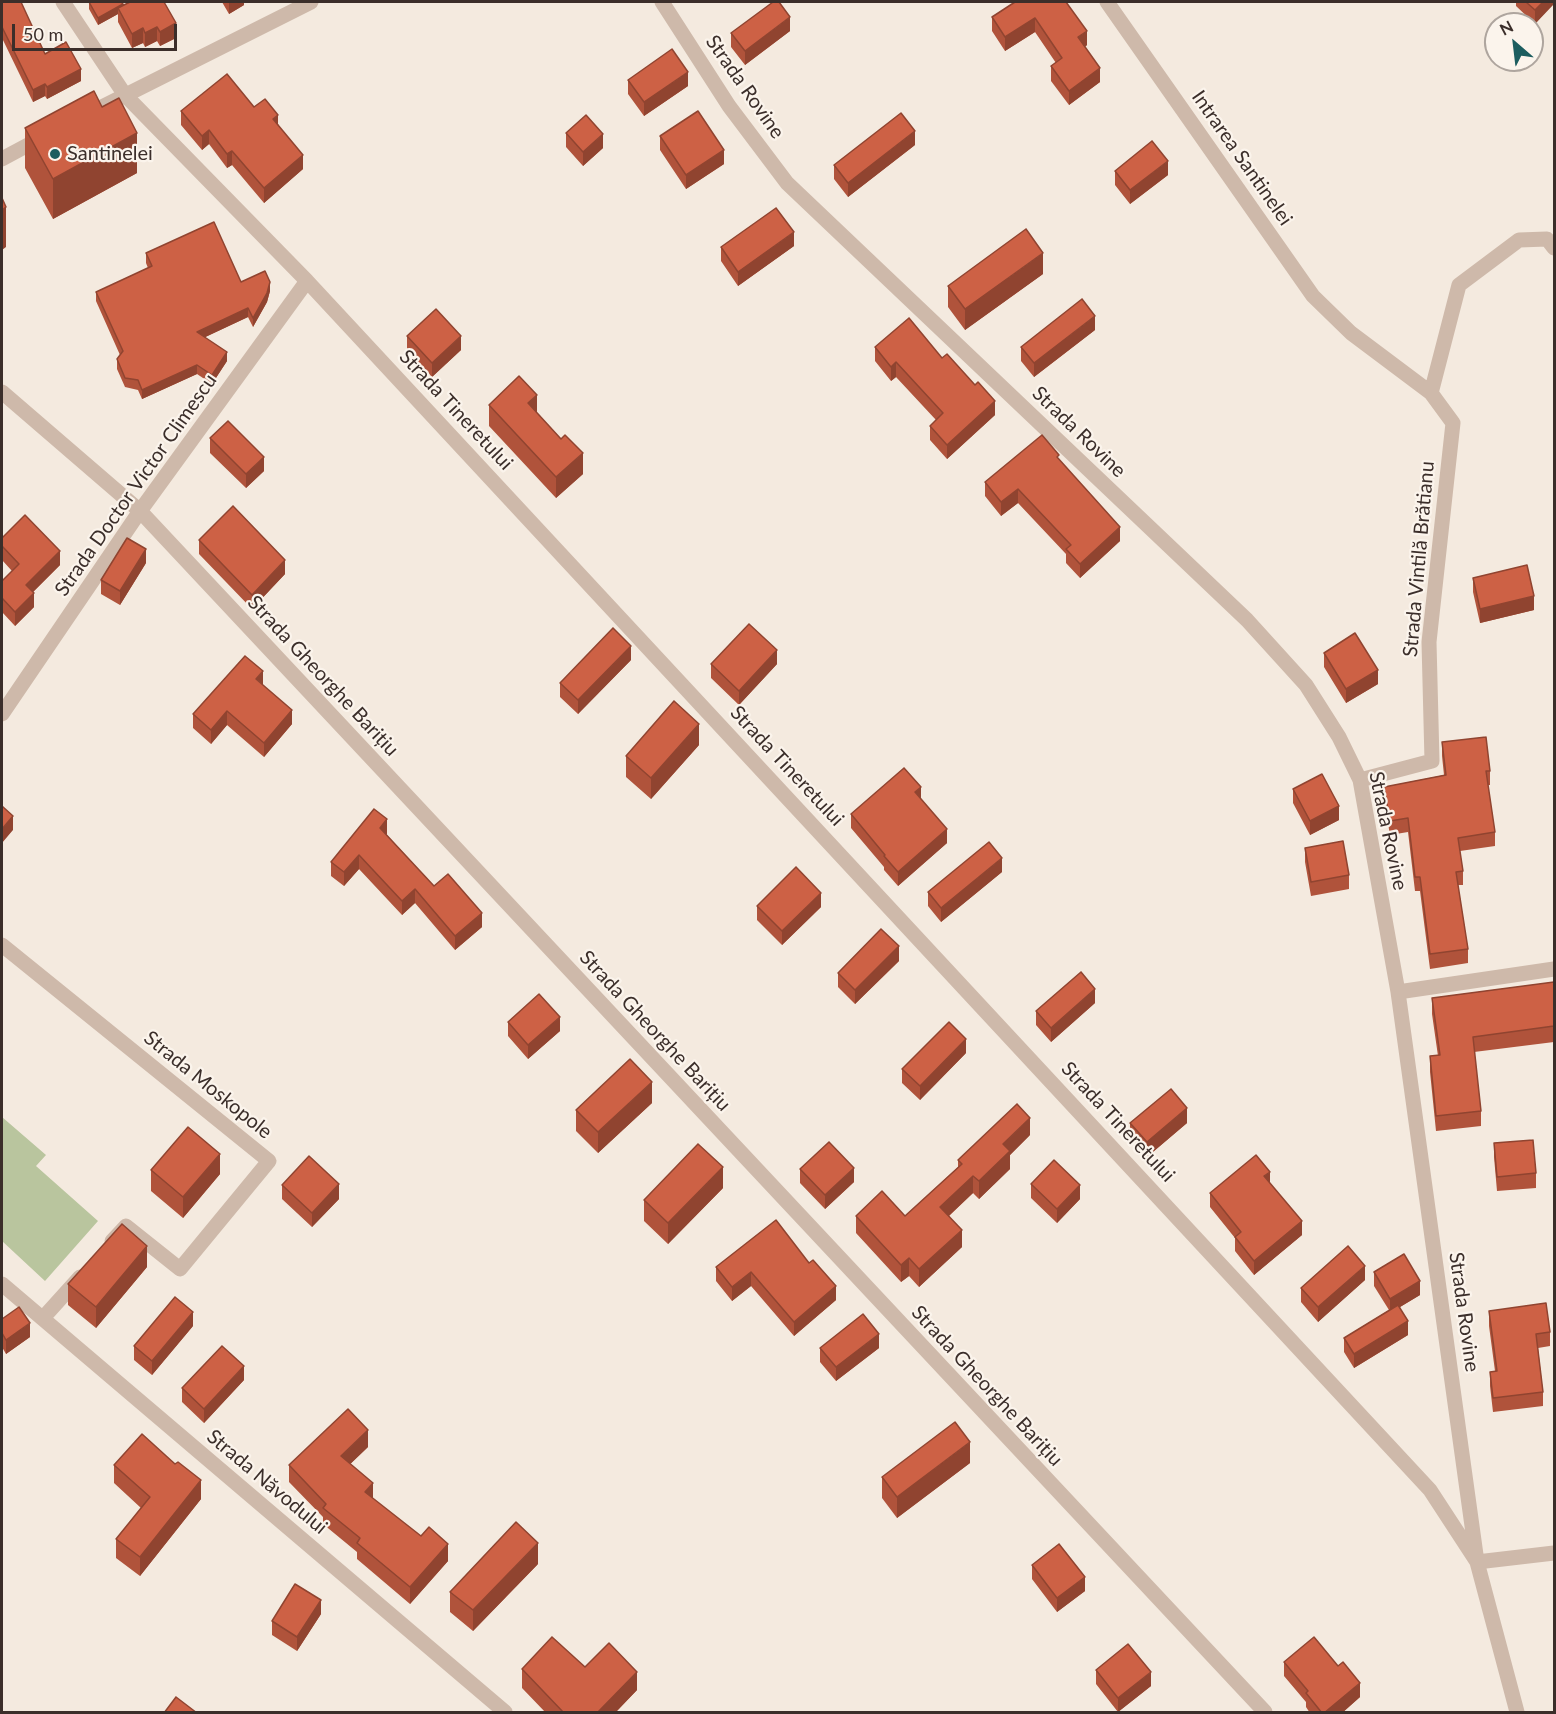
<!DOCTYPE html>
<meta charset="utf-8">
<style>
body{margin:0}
#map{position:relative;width:1556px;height:1714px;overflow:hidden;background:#f4eadf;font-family:Lato,sans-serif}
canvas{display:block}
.frame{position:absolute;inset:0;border:3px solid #3b2e2a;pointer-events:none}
.north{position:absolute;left:1484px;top:12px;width:60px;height:60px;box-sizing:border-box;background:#fbf4ec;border:2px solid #aea59e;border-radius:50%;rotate:332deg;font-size:16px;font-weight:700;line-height:24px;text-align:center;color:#3b2e2a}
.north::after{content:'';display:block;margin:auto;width:21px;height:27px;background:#1c5d5f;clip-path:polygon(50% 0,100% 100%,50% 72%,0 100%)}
.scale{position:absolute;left:12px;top:24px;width:165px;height:27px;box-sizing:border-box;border:3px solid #3b2e2a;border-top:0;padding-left:8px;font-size:18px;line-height:21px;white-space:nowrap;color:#3b2e2a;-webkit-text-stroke:4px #fbf4ec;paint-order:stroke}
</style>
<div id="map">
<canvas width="1556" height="1714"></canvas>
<div class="frame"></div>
<div class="north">N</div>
<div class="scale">50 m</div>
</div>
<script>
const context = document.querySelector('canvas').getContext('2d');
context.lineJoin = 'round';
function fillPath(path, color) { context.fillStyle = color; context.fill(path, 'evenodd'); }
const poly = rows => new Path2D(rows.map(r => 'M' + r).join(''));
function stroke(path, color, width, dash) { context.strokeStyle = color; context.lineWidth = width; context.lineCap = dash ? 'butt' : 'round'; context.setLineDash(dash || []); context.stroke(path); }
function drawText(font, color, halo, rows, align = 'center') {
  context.font = font + ' Lato,sans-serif'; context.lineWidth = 4.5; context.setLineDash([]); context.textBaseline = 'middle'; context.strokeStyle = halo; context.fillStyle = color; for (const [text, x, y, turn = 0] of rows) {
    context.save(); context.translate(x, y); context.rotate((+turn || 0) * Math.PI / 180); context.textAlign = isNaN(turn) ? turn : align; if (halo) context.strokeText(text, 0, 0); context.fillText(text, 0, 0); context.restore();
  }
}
fillPath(poly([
 [2,1117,46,1155,36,1166,98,1221,45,1281,2,1241]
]), '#b9c59e');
stroke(poly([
 [63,2,125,95,307,281,1430,1490,1477,1562,1554,1553],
 [662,2,729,106,787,183,1247,620,1306,685,1339,737,1360,780,1398,992,1477,1562,1517,1712],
 [1107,2,1313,296,1351,333,1431,393,1453,423,1429,642,1432,761,1360,780],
 [2,392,140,511,1265,1712],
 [1431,393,1459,285,1519,240,1547,239,1554,248],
 [2,714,140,511,307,281],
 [2,945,269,1161,180,1269,126,1226,112,1241],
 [1398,992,1554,969],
 [2,1284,505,1712],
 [43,1318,80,1277]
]), '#ceb9aa', 15);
stroke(poly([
 [84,116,311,2],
 [2,159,41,138]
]), '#ceb9aa', 15);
fillPath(poly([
 [2,2,45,54,81,81,47,99,45,96,33,102,2,38],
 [89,2,123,5,176,38,160,46,157,41,145,47,143,43,132,48,118,22,118,14,98,25,89,9],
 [222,2,244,2,244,5,229,14],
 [1015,2,1087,45,1085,47,1100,82,1069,105,1051,81,1051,66,1056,63,1035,32,1005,51,992,31,992,17],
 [1516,2,1554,2,1535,24,1516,6],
 [790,31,745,65,731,47,731,33],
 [628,80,688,86,644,116,628,94],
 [102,107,137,173,53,219,25,168,25,128],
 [254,107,278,124,303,169,264,203,232,165,227,168,209,144,202,150,181,125,181,111],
 [566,133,603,148,583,166,566,147],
 [660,136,724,164,686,189,660,150],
 [915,145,848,197,834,179,834,165],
 [1115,171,1168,175,1130,204,1115,185],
 [794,246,738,286,721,261,721,247],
 [146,253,270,291,267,302,253,327,248,317,205,337,227,361,212,384,197,374,142,399,138,390,125,387,117,369,117,359,120,355,96,301,96,292,148,268,146,263],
 [1043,274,965,330,948,307,948,286],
 [1095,330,1034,377,1021,361,1021,347],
 [407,336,461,350,432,377,407,350],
 [875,347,942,358,995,415,947,459,930,440,930,426,936,420,896,377,891,381,875,361],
 [489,405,537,413,561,439,583,474,556,498,489,426],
 [210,438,264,471,246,488,210,453],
 [1059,459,1120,541,1080,578,1066,563,1066,554,1018,503,1001,516,985,496,985,482],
 [2,538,60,565,33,592,34,607,15,626,2,612,2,581,12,571,2,560],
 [199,540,285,574,252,609,199,554],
 [146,563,120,605,101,594,101,580],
 [1473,578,1534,610,1480,623,1473,592],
 [1324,653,1378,684,1346,703,1324,667],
 [631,660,578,714,560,697,560,683],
 [711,664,777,664,739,705,711,678],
 [263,685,292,724,264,757,227,725,211,744,193,728,193,714],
 [1442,742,1490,771,1490,785,1488,785,1495,832,1495,846,1460,851,1463,871,1463,885,1458,885,1468,949,1468,963,1430,969,1420,891,1415,891,1408,832,1390,835,1384,801,1384,787,1444,775,1442,756],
 [699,745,651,799,626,777,626,756],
 [1293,789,1339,820,1310,835,1293,803],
 [921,799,947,843,898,886,884,870,884,867,851,828,851,814],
 [386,834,434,886,482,927,455,950,415,903,402,915,359,869,344,886,331,876,331,862],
 [1305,848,1349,875,1349,889,1311,896,1305,862],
 [1002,872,941,922,928,906,928,892],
 [757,906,821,907,782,945,757,920],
 [899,961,855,1004,838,987,838,973],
 [1554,982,1554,1042,1474,1052,1481,1111,1481,1126,1436,1131,1430,1072,1430,1056,1438,1056,1432,1014,1432,998],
 [1095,1003,1051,1042,1036,1025,1036,1011],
 [508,1022,560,1031,528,1059,508,1036],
 [966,1053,920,1100,902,1083,902,1069],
 [652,1103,598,1153,576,1131,576,1110],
 [1130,1123,1187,1123,1147,1157,1130,1137],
 [1030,1135,1010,1155,1010,1169,979,1199,973,1193,949,1216,962,1247,919,1287,909,1276,901,1282,856,1233,856,1216,905,1216,958,1167,958,1160],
 [1494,1143,1536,1173,1536,1188,1497,1191,1494,1157],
 [800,1169,854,1182,825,1209,800,1183],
 [151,1170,220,1174,183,1218,151,1191],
 [1270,1183,1302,1235,1254,1275,1235,1251,1235,1238,1210,1207,1210,1193],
 [1031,1184,1080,1199,1057,1223,1031,1198],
 [282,1185,339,1199,312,1227,282,1199],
 [723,1188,668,1244,644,1221,644,1200],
 [776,1220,836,1300,794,1336,751,1286,732,1301,716,1281,716,1267],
 [147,1267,96,1328,68,1305,68,1284],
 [1374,1272,1420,1295,1400,1307,1408,1335,1354,1368,1344,1352,1344,1338,1389,1310,1374,1286],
 [1365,1280,1318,1322,1301,1302,1301,1288],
 [1489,1311,1550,1332,1550,1346,1538,1348,1543,1392,1543,1406,1493,1412,1490,1386,1490,1372,1495,1371,1489,1326],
 [2,1319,30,1337,6,1354,2,1347],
 [193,1326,152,1375,134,1360,134,1346],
 [820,1348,879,1348,836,1381,820,1362],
 [244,1380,204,1423,182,1402,182,1388],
 [368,1447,350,1464,373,1499,448,1561,410,1604,357,1559,357,1552,323,1524,323,1517,289,1482,289,1465],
 [970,1463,897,1518,882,1498,882,1477],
 [114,1465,201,1499,140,1576,116,1558,116,1539,141,1508,114,1483],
 [538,1564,473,1631,450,1612,450,1592],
 [1032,1565,1085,1591,1057,1612,1032,1579],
 [321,1614,297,1651,272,1635,272,1621],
 [1284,1662,1360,1697,1342,1713,1310,1713,1306,1707,1306,1702,1284,1676],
 [585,1667,637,1690,615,1713,546,1713,522,1688,522,1669],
 [1096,1670,1151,1686,1118,1712,1096,1684]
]), '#b0533b');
fillPath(poly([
 [231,2,244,2,244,5,229,14,229,3],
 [1543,2,1554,2,1554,4,1535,24,1535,10],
 [123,4,123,11,118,8,118,14,98,25,98,18],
 [790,17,790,31,745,65,745,51],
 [1035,18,1035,32,1005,51,1005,37],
 [176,23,176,38,160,46,160,32],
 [157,27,157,41,145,47,145,33],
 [143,28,143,43,132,48,132,34],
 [1087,31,1087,45,1078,51,1078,37],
 [1100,68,1100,82,1069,105,1069,91],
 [81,69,81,81,47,99,47,87],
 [688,72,688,86,644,116,644,102],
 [45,84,45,96,33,102,33,90],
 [278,115,278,129,273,119],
 [209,130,209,144,202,150,202,136],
 [915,131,915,145,848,197,848,183],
 [137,133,137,173,53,219,53,179],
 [603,134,603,148,583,166,583,152],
 [724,150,724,164,686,189,686,175],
 [232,151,232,165,227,168,227,154],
 [303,155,303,169,264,203,264,188],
 [1168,161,1168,175,1130,204,1130,190],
 [6,207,6,247,2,250,2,210],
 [794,232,794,246,738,286,738,272],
 [1043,253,1043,274,965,330,965,309],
 [270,282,270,291,267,302,253,327,253,318],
 [248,308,248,317,197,341,197,332],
 [1095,316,1095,330,1034,377,1034,363],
 [461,336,461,350,432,377,432,363],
 [227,352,227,361,212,384,212,375],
 [896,362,896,377,891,381,891,367],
 [197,365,197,374,142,399,142,390],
 [537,395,537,416,528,403],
 [995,401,995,415,947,459,947,445],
 [583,453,583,474,556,498,556,477],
 [264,457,264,471,246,488,246,474],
 [1018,489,1018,503,1001,516,1001,502],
 [1120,527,1120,541,1080,578,1080,564],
 [146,549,146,563,120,605,120,591],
 [60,551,60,565,26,599,26,585],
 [285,560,285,574,252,609,252,595],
 [34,593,34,607,15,626,15,612],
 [1534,596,1534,610,1480,623,1480,609],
 [631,646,631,660,578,714,578,700],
 [777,650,777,664,739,705,739,691],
 [1378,670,1378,684,1346,703,1346,689],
 [263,671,263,685,256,679],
 [292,710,292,724,264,757,264,743],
 [227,711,227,725,211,744,211,730],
 [699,724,699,745,651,799,651,778],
 [921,787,921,801,915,792],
 [1339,806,1339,820,1310,835,1310,821],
 [13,816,13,830,2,843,2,829],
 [387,819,387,834,380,842,380,828],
 [947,829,947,843,898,886,898,872],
 [359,855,359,869,344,886,344,872],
 [1002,858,1002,872,941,922,941,908],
 [415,889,415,903,402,915,402,901],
 [821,893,821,907,782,945,782,931],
 [482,913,482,927,455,950,455,936],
 [899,946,899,961,855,1004,855,990],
 [1095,989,1095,1003,1051,1042,1051,1028],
 [560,1017,560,1031,528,1059,528,1045],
 [966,1039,966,1053,920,1100,920,1086],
 [652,1082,652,1103,598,1153,598,1132],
 [1187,1108,1187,1123,1147,1157,1147,1142],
 [1030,1118,1030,1135,1010,1155,1010,1169,979,1199,979,1181,1003,1144],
 [220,1154,220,1174,183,1218,183,1197],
 [723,1167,723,1188,668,1244,668,1223],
 [854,1168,854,1182,825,1209,825,1195],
 [1270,1172,1270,1186,1264,1176],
 [973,1176,973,1193,940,1224,940,1207],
 [339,1184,339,1199,312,1227,312,1213],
 [1080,1185,1080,1199,1057,1223,1057,1209],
 [1302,1221,1302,1235,1254,1275,1254,1261],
 [962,1230,962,1247,919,1287,919,1269],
 [147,1246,147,1267,96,1328,96,1307],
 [909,1258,909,1276,901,1282,901,1265],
 [1365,1266,1365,1280,1318,1322,1318,1307],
 [751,1272,751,1286,732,1301,732,1287],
 [1420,1281,1420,1295,1390,1313,1390,1299],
 [836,1286,836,1300,794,1336,794,1322],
 [193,1312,193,1326,152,1375,152,1361],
 [1408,1321,1408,1335,1354,1368,1354,1354],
 [30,1323,30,1337,6,1354,6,1340],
 [879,1334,879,1348,836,1381,836,1367],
 [244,1366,244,1380,204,1423,204,1409],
 [368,1430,368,1447,341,1473,341,1456],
 [970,1442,970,1463,897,1518,897,1497],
 [201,1480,201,1499,140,1576,140,1557],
 [373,1483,373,1500,365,1492],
 [538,1543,538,1564,473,1631,473,1610],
 [448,1544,448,1561,410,1604,410,1587],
 [1085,1577,1085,1591,1057,1612,1057,1598],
 [321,1600,321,1614,297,1651,297,1637],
 [637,1672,637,1690,615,1713,597,1713],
 [1151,1672,1151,1686,1118,1712,1118,1698],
 [1360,1683,1360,1697,1342,1713,1324,1713]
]), '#904430');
const building = poly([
 [2,2,21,2,45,54,66,42,81,69,47,87,45,84,33,90,2,27,2,2],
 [89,2,121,2,123,4,98,18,89,2],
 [130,2,164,2,176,23,160,32,157,27,145,33,143,28,132,34,118,8,130,2],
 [773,2,779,2,790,17,745,51,731,33,773,2],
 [1015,2,1066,2,1087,31,1078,37,1100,68,1069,91,1051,66,1062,58,1035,18,1005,37,992,17,1015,2],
 [1526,2,1543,2,1535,10,1526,2],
 [672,49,688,72,644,102,628,80,672,49],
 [227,74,254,107,265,99,278,115,273,119,303,155,264,188,232,151,227,154,209,130,202,136,181,111,227,74],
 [94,91,102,107,119,98,137,133,53,179,25,128,94,91],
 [698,111,724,150,686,175,660,136,698,111],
 [901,113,915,131,848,183,834,165,901,113],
 [586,115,603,134,583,152,566,133,586,115],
 [1152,141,1168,161,1130,190,1115,171,1152,141],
 [2,198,6,207,2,210,2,198],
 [776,208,794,232,738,272,721,247,776,208],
 [214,222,241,282,265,271,270,282,267,293,253,318,248,308,197,332,227,352,212,375,197,365,142,390,138,380,125,378,117,359,123,351,96,292,152,266,146,253,214,222],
 [1026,229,1043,253,965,309,948,286,1026,229],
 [1082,299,1095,316,1034,363,1021,347,1082,299],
 [436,309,461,336,432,363,407,336,436,309],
 [909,318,942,358,947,354,975,385,978,382,995,401,947,445,930,426,943,413,896,362,891,367,875,347,909,318],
 [519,376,537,395,528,403,561,439,565,435,583,453,556,477,489,405,519,376],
 [228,421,264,457,246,474,210,438,228,421],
 [1042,435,1059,455,1057,457,1120,527,1080,564,1066,549,1071,545,1018,489,1001,502,985,482,1042,435],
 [233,506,285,560,252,595,199,540,233,506],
 [25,515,60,551,26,585,34,593,15,612,2,598,2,581,19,564,2,546,2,538,25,515],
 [127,538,146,549,120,591,101,580,127,538],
 [1527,565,1534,596,1480,609,1473,578,1527,565],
 [749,624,777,650,739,691,711,664,749,624],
 [613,628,631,646,578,700,560,683,613,628],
 [1355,633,1378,670,1346,689,1324,653,1355,633],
 [245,656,263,671,256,679,292,710,264,743,227,711,211,730,193,714,245,656],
 [674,701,699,724,651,778,626,756,674,701],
 [1486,737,1490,771,1486,771,1495,832,1458,838,1463,871,1456,872,1468,949,1430,954,1420,877,1415,877,1408,818,1390,821,1384,787,1446,775,1442,742,1486,737],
 [904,768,921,787,915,792,947,829,898,872,884,856,885,855,851,814,904,768],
 [1322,774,1339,806,1310,821,1293,789,1322,774],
 [2,806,13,816,2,829,2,806],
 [374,809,387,819,380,828,434,886,448,874,482,913,455,936,415,889,402,901,359,855,344,872,331,862,374,809],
 [1343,841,1349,875,1311,882,1305,848,1343,841],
 [989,842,1002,858,941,908,928,892,989,842],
 [796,867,821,893,782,931,757,906,796,867],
 [881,929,899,946,855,990,838,973,881,929],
 [1081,972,1095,989,1051,1028,1036,1011,1081,972],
 [1554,982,1554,1026,1473,1037,1481,1111,1436,1116,1430,1056,1440,1055,1432,998,1554,982],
 [539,994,560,1017,528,1045,508,1022,539,994],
 [949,1022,966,1039,920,1086,902,1069,949,1022],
 [630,1059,652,1082,598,1132,576,1110,630,1059],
 [1171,1089,1187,1108,1147,1142,1130,1123,1171,1089],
 [1017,1104,1030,1118,1003,1144,1010,1151,979,1181,973,1176,940,1207,962,1230,919,1269,909,1258,901,1265,856,1216,882,1191,905,1216,962,1164,958,1160,1017,1104],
 [188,1127,220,1154,183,1197,151,1170,188,1127],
 [1533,1140,1536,1173,1497,1177,1494,1143,1533,1140],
 [829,1142,854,1168,825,1195,800,1169,829,1142],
 [698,1144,723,1167,668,1223,644,1200,698,1144],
 [1256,1155,1270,1172,1264,1176,1302,1221,1254,1261,1235,1237,1241,1232,1210,1193,1256,1155],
 [309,1156,339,1184,312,1213,282,1185,309,1156],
 [1054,1160,1080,1185,1057,1209,1031,1184,1054,1160],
 [776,1220,809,1263,813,1260,836,1286,794,1322,751,1272,732,1287,716,1267,776,1220],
 [122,1224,147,1246,96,1307,68,1284,122,1224],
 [1348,1246,1365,1266,1318,1307,1301,1288,1348,1246],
 [1404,1254,1420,1281,1390,1299,1374,1272,1404,1254],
 [175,1297,193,1312,152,1361,134,1346,175,1297],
 [1546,1303,1550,1332,1536,1334,1543,1392,1493,1398,1490,1372,1497,1371,1489,1311,1546,1303],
 [1398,1305,1408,1321,1354,1354,1344,1338,1398,1305],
 [19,1307,30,1323,6,1340,2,1333,2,1319,19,1307],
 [863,1314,879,1334,836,1367,820,1348,863,1314],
 [222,1346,244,1366,204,1409,182,1388,222,1346],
 [348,1409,368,1430,341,1456,373,1483,365,1492,421,1536,429,1527,448,1544,410,1587,357,1543,360,1538,323,1508,326,1504,289,1465,348,1409],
 [955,1422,970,1442,897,1497,882,1477,955,1422],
 [142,1434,175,1464,178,1462,201,1480,140,1557,116,1539,150,1497,114,1465,142,1434],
 [516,1522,538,1543,473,1610,450,1592,516,1522],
 [1059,1544,1085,1577,1057,1598,1032,1565,1059,1544],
 [295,1584,321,1600,297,1637,272,1621,295,1584],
 [552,1637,585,1667,609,1643,637,1672,597,1713,564,1713,522,1669,552,1637],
 [1314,1637,1338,1666,1343,1662,1360,1683,1324,1713,1322,1713,1306,1693,1308,1691,1284,1662,1314,1637],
 [1128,1644,1151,1672,1118,1698,1096,1670,1128,1644],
 [176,1697,197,1713,164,1713,176,1697]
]);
fillPath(building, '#cd6145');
stroke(building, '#904430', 1.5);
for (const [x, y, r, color] of [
 [55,154,6,"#1c5d5f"]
]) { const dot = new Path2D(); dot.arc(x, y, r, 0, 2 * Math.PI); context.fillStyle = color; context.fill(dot); stroke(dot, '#fbf4ec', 2); }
drawText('20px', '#3b2e2a', '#fbf4ec', [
 ["Strada Rovine",745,87,55],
 ["Intrarea Santinelei",1242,158,55],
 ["Strada Tineretului",456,410,47],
 ["Strada Rovine",1079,432,44],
 ["Strada Doctor Victor Climescu",136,485,-55],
 ["Strada Vintilă Brătianu",1419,559,-85],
 ["Strada Gheorghe Barițiu",323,676,47],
 ["Strada Tineretului",787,766,47],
 ["Strada Rovine",1388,831,78],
 ["Strada Gheorghe Barițiu",655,1031,47],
 ["Strada Moskopole",208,1085,39],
 ["Strada Tineretului",1118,1122,47],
 ["Strada Rovine",1464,1312,82],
 ["Strada Gheorghe Barițiu",987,1386,47],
 ["Strada Năvodului",267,1482,40]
]);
drawText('20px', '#3b2e2a', '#fbf4ec', [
 ["Santinelei",67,154]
], 'left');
</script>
